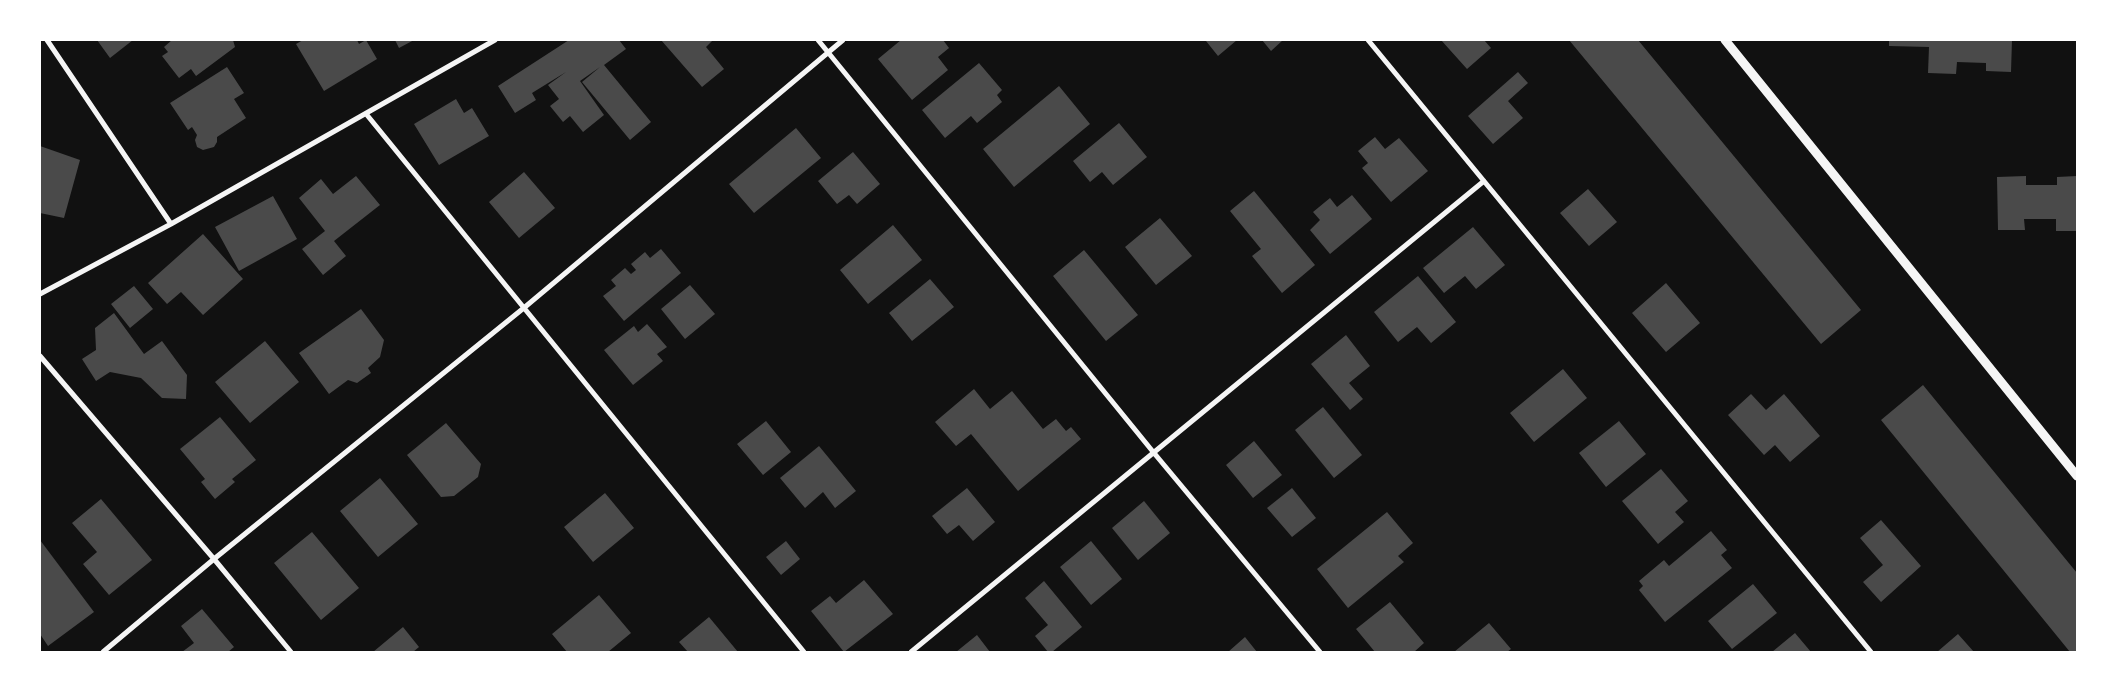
<!DOCTYPE html>
<style>
body{margin:0}
#map{position:relative;width:2117px;height:692px;overflow:hidden;background:#111;font-family:"Roboto Condensed",sans-serif}
canvas{display:block}
.frame{position:absolute;inset:0;border:41px solid #fff;pointer-events:none}
</style>
<div id="map">
<canvas width="2117" height="692"></canvas>
<div class="frame"></div>
</div>
<script>
const context = document.querySelector('canvas').getContext('2d');
context.lineJoin = 'round';
function fillPath(path, color) { context.fillStyle = color; context.fill(path, 'evenodd'); }
const poly = rows => new Path2D(rows.map(r => 'M' + r).join(''));
function stroke(path, color, width, dash) { context.strokeStyle = color; context.lineWidth = width; context.lineCap = dash ? 'butt' : 'round'; context.setLineDash(dash || []); context.stroke(path); }
fillPath(poly([
 [97,40,133,40,110,58],
 [172,40,233,40,235,47,196,76,191,69,179,78,162,56,168,52,164,47],
 [303,40,357,40,359,44,366,40,377,59,324,91,296,44],
 [395,40,414,40,399,48],
 [569,40,619,40,626,49,604,65,651,122,630,140,582,82,600,67,580,81,604,115,583,132,570,116,563,122,550,106,559,99,548,85,566,72,532,93,536,100,515,113,498,86],
 [661,40,713,40,706,47,724,69,702,87],
 [901,40,943,40,949,48,938,57,948,70,912,100,878,59],
 [1208,40,1237,40,1218,56,1206,41],
 [1262,40,1283,40,1271,51],
 [1441,40,1484,40,1491,48,1467,69],
 [1569,40,1638,40,1861,310,1821,344],
 [1889,40,2012,40,2011,72,1986,71,1986,63,1957,62,1956,74,1928,73,1929,47,1889,46],
 [979,63,1002,90,997,95,1002,102,977,123,971,116,945,138,922,110],
 [227,67,244,93,234,99,246,118,217,137,217,142,214,147,203,150,197,147,195,140,197,135,192,127,188,130,170,103],
 [1518,72,1528,83,1508,101,1523,118,1493,144,1468,116],
 [1059,86,1090,124,1014,187,983,149],
 [456,99,464,113,472,108,489,136,439,165,414,124],
 [1119,123,1147,157,1113,185,1102,172,1090,182,1073,161],
 [796,128,821,158,754,213,729,184],
 [1375,137,1385,149,1399,138,1428,171,1391,202,1362,168,1368,163,1358,151],
 [40,146,80,160,64,218,40,213],
 [853,152,880,184,857,204,849,195,837,204,818,181],
 [524,172,555,208,519,238,489,202],
 [356,176,380,205,334,241,346,256,323,275,302,249,325,231,299,198,321,179,333,194],
 [2026,176,2026,185,2057,185,2057,177,2077,176,2077,231,2056,231,2056,219,2024,219,2025,230,1998,230,1997,177],
 [1588,189,1617,222,1589,246,1560,213],
 [1254,191,1315,265,1282,293,1252,256,1261,249,1230,211],
 [1352,195,1372,219,1330,254,1310,230,1320,220,1313,212,1330,198,1337,207],
 [273,196,297,239,239,271,215,227],
 [1160,218,1192,256,1156,285,1125,247],
 [893,225,922,260,868,304,840,270],
 [1473,227,1505,265,1476,289,1465,276,1444,293,1423,268],
 [203,234,243,279,203,315,181,292,167,304,148,283],
 [661,249,681,273,624,321,603,296,616,286,611,280,625,268,631,274,636,270,631,264,645,252,650,258],
 [1084,250,1138,315,1106,341,1053,276],
 [1418,276,1456,322,1431,343,1417,327,1398,342,1374,312],
 [930,279,954,307,912,341,889,313],
 [1666,283,1700,323,1666,352,1632,313],
 [690,285,715,314,685,339,661,309],
 [134,286,153,309,130,328,111,304],
 [361,309,384,340,380,357,368,368,371,373,357,383,348,380,329,394,299,353],
 [114,313,144,354,162,341,187,375,186,399,162,398,141,378,110,372,96,381,82,359,96,350,95,328],
 [647,324,667,347,657,354,663,361,633,385,604,350,634,326,638,332],
 [1346,335,1370,366,1349,383,1363,399,1350,410,1311,364],
 [265,341,299,382,250,423,215,382],
 [1563,369,1587,398,1534,442,1510,413],
 [1923,385,2077,573,2077,652,2070,652,1881,420],
 [974,389,990,409,1012,391,1043,429,1056,419,1066,431,1071,427,1081,439,1018,491,971,434,956,446,935,422],
 [1751,394,1766,410,1784,394,1820,436,1790,462,1775,445,1764,455,1728,415],
 [1323,407,1362,455,1334,478,1295,430],
 [220,417,256,460,232,479,235,482,215,499,201,482,205,479,180,449],
 [766,421,791,452,763,475,737,444],
 [1619,421,1646,454,1606,487,1579,453],
 [446,423,481,464,478,477,454,496,441,497,407,455],
 [1254,441,1282,475,1253,498,1226,465],
 [819,446,856,491,835,508,823,492,805,508,780,478],
 [1661,469,1688,501,1675,512,1684,522,1658,544,1622,501],
 [380,478,418,524,378,557,340,511],
 [967,488,995,522,973,541,959,525,947,534,932,516],
 [1292,488,1316,518,1292,537,1267,508],
 [605,493,634,528,593,562,564,527],
 [101,499,152,560,109,595,83,564,97,552,72,523],
 [1144,501,1170,533,1138,560,1112,528],
 [1387,512,1413,543,1398,556,1404,562,1348,608,1317,569],
 [1881,520,1921,566,1881,602,1863,582,1883,565,1860,538],
 [1711,531,1727,550,1721,555,1732,568,1665,622,1639,590,1643,586,1639,581,1664,560,1669,566],
 [312,532,359,588,321,620,274,563],
 [40,540,94,612,48,646,40,634],
 [786,541,800,559,781,575,766,557],
 [1091,541,1122,579,1091,605,1060,567],
 [864,580,893,614,844,652,811,611,830,596,836,603],
 [1044,581,1082,627,1052,652,1048,652,1035,636,1048,625,1025,598],
 [1753,584,1777,613,1732,649,1708,621],
 [599,595,631,633,608,652,567,652,552,634],
 [1390,602,1424,643,1414,652,1375,652,1356,629],
 [202,609,234,647,228,652,182,652,194,643,181,626],
 [709,617,738,652,688,652,679,642],
 [1489,623,1511,649,1507,652,1454,652],
 [403,627,419,647,413,652,373,652],
 [1795,633,1811,652,1772,652],
 [1958,634,1974,652,1937,652],
 [977,635,990,652,956,652],
 [1245,637,1257,652,1228,652]
]), '#4a4a4a');
stroke(poly([
 [47,40,171,224],
 [818,40,1154,453,1320,652],
 [1368,40,1871,652],
 [367,115,804,652],
 [40,294,171,224,495,40],
 [40,356,214,559,291,652],
 [103,652,214,559,525,307,843,40],
 [911,652,1484,181]
]), '#f5f5f5', 5);
stroke(poly([
 [1725,40,2077,476]
]), '#f5f5f5', 9);
</script>
